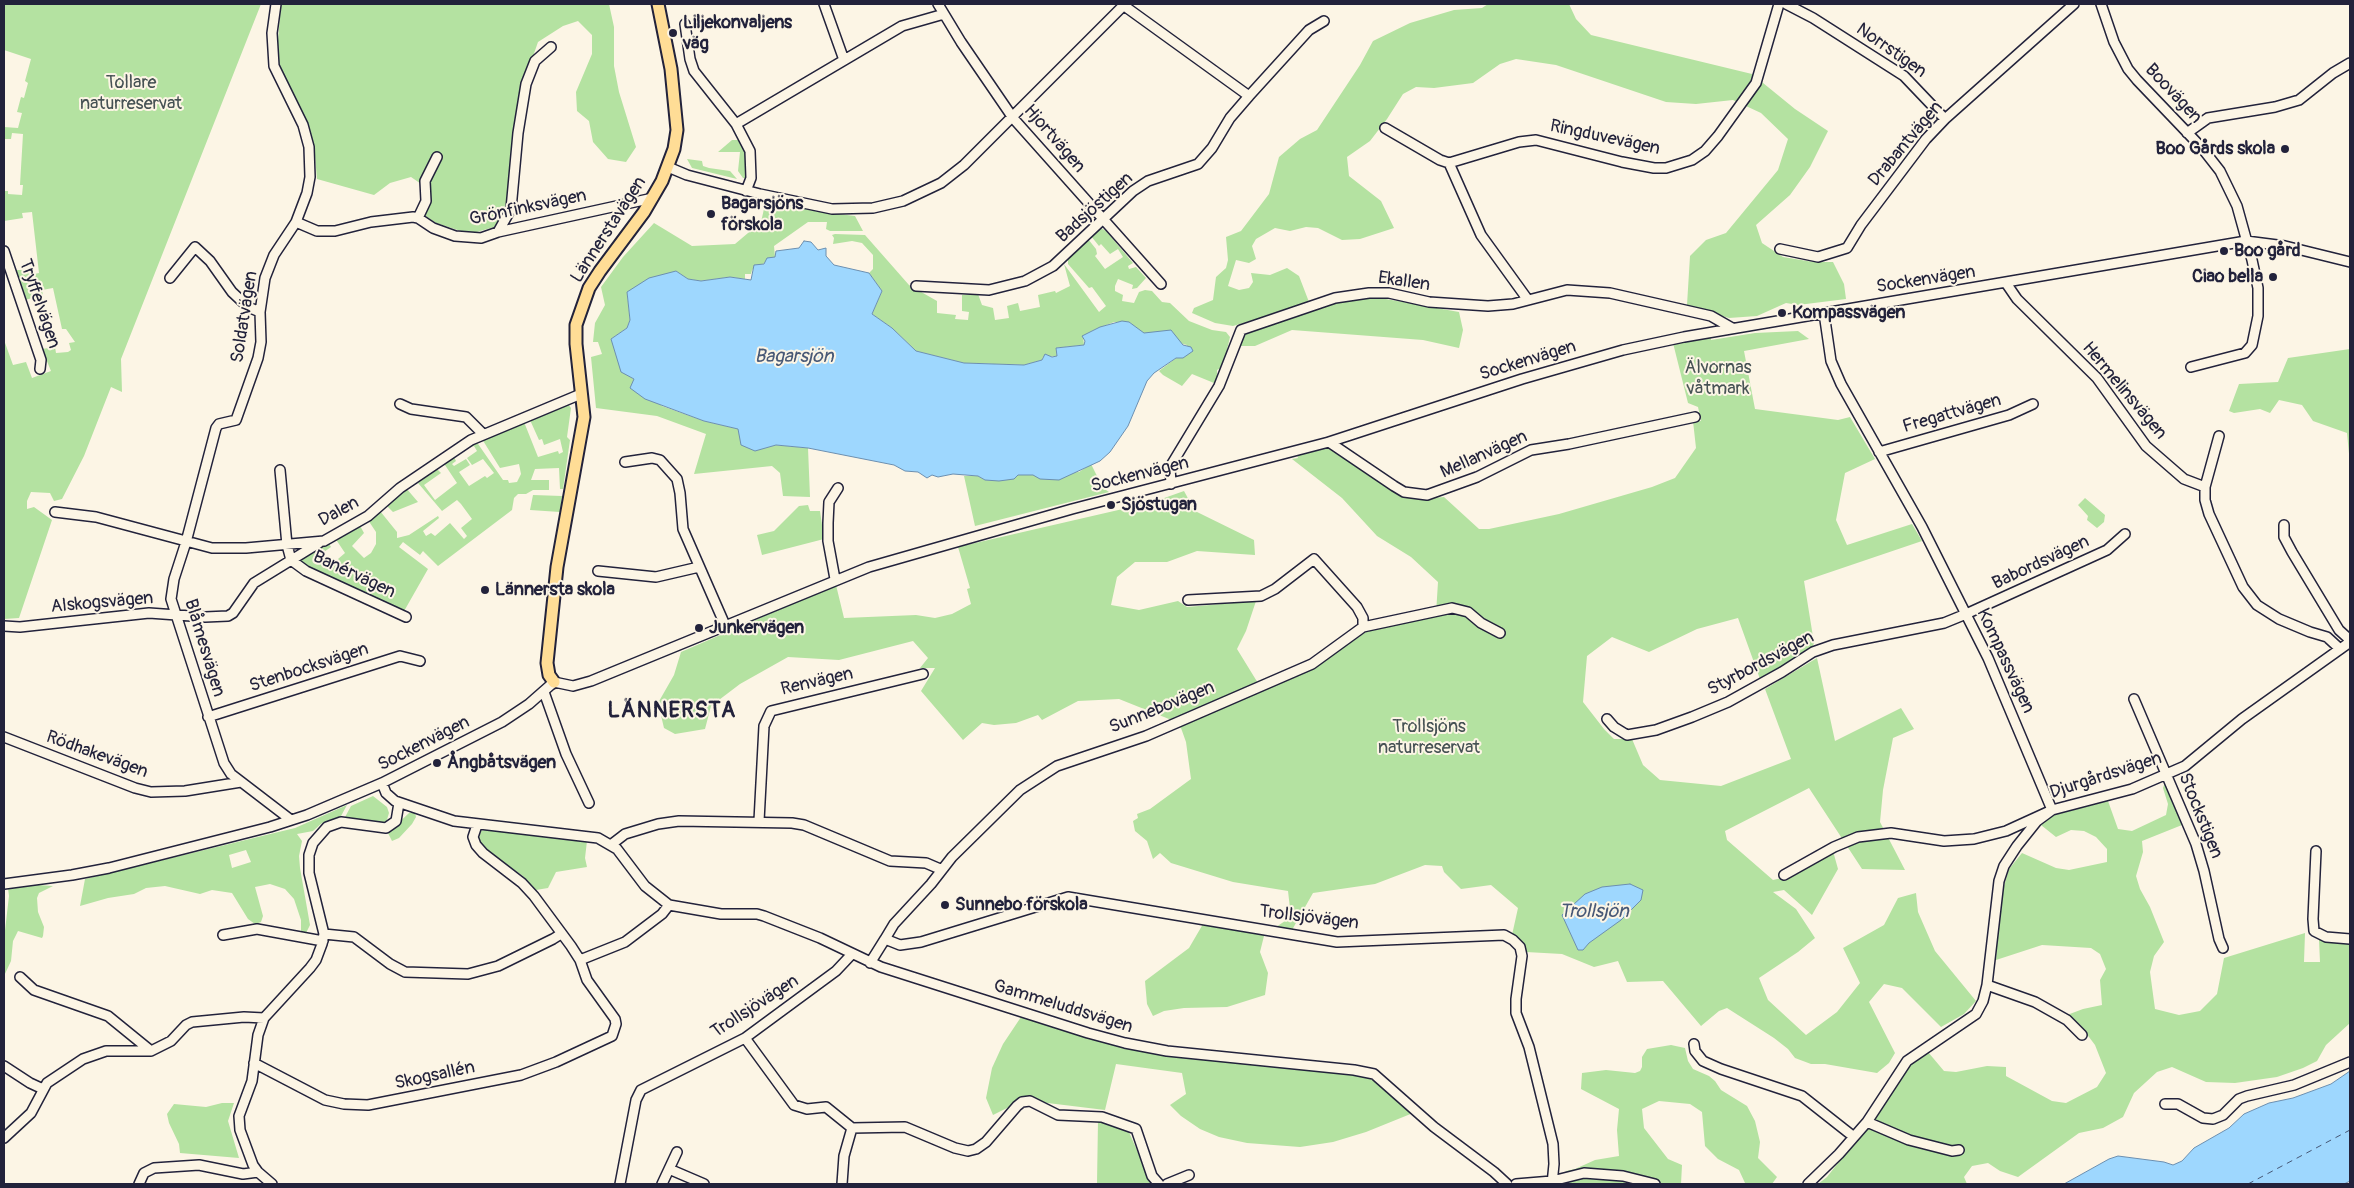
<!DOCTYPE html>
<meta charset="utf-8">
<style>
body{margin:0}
#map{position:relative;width:2354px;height:1188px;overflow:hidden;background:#fcf5e5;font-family:Pangolin,sans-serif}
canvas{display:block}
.frame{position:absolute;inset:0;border:5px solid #22223b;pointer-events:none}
</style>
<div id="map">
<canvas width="2354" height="1188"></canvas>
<div class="frame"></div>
</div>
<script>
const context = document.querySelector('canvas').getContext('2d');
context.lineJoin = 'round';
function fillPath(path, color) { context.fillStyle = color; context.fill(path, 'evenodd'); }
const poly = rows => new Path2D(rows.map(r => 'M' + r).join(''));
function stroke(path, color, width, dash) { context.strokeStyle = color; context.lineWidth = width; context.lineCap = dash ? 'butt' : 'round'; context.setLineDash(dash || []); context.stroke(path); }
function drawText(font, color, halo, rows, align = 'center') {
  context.font = font + ' Pangolin,sans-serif'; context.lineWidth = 4; context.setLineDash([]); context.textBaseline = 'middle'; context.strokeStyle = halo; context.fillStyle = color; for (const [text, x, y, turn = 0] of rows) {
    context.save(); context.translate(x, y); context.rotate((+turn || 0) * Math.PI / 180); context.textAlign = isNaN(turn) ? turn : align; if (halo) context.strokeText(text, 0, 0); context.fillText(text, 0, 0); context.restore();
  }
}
fillPath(poly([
 [4,4,261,4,121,359,122,392,111,387,84,456,62,499,54,501,50,493,31,492,27,501,27,509,34,507,52,520,19,618,4,619,4,340,13,365,26,362,32,378,51,371,42,349,55,347,56,353,68,352,71,350,69,343,75,342,66,329,62,329,53,288,42,290,43,295,25,300,15,270,29,270,30,275,39,273,32,212,22,213,23,218,4,221,4,191,8,191,8,194,22,195,23,185,20,185,23,134,12,133,11,139,4,139,4,127,18,128,22,113,17,112,21,97,24,98,28,83,25,81,31,59,4,50],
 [281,4,609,4,614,27,614,66,619,92,636,147,626,162,608,159,593,142,589,121,577,111,576,92,592,54,592,35,578,21,563,26,538,42,522,88,504,216,494,227,470,234,436,223,424,215,430,190,411,177,390,183,374,195,317,179,315,156,308,123,291,96,281,74,277,52],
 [1488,4,1569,4,1576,19,1591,35,1752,74,1795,109,1828,131,1810,167,1790,195,1756,225,1762,243,1783,257,1813,262,1833,262,1844,284,1846,299,1798,305,1786,303,1757,316,1729,318,1687,305,1690,256,1706,240,1726,233,1778,170,1788,139,1761,113,1733,100,1696,104,1666,102,1556,65,1516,59,1500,64,1473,83,1434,88,1416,87,1403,94,1387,119,1370,141,1347,157,1349,176,1381,201,1394,228,1360,239,1342,240,1318,228,1306,227,1290,231,1275,228,1256,239,1252,246,1256,259,1249,263,1236,260,1228,286,1239,290,1249,288,1253,282,1251,273,1270,275,1287,268,1299,276,1309,302,1306,305,1233,326,1215,323,1192,313,1194,308,1213,300,1216,277,1226,268,1228,260,1226,237,1241,231,1269,194,1279,157,1300,139,1317,130,1360,65,1373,41,1410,23,1454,10,1482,8],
 [732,140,738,140,746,154,747,178,743,178,738,171,740,152,718,152],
 [687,159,702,161,703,166,709,168,730,171,737,179,692,168],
 [766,200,814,211,855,216,863,231,830,231,826,229,827,222,808,222,774,246,775,257,752,270,751,274,745,274,745,279,730,277,701,281,688,279,676,271,627,292,630,320,627,328,611,339,629,375,662,406,704,421,738,429,755,450,776,445,808,448,810,497,783,496,780,473,772,466,694,474,706,434,657,416,596,408,591,357,602,354,598,342,593,342,595,323,605,305,601,287,623,257,654,223,692,246,735,244,761,222],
 [1101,228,1106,231,1133,263,1128,266,1129,269,1136,267,1146,278,1137,288,1132,289,1133,285,1118,279,1115,286,1115,291,1123,295,1122,301,1134,303,1139,292,1145,290,1152,291,1162,302,1170,303,1189,321,1212,330,1226,332,1230,337,1223,367,1217,370,1217,379,1214,383,1192,374,1182,386,1163,375,1159,371,1176,358,1183,358,1187,345,1144,334,1129,322,1114,322,1094,330,1083,336,1084,345,1056,348,1057,356,1043,357,1042,360,1024,365,964,363,916,351,892,328,872,314,882,291,869,273,873,269,873,255,862,243,852,241,833,244,834,238,832,235,835,234,865,235,909,285,937,301,937,313,956,315,955,319,968,320,969,312,962,311,962,295,978,294,982,305,993,308,995,320,1009,318,1007,306,1018,303,1020,311,1040,307,1038,295,1055,291,1056,293,1070,286,1064,264,1099,312,1106,306,1092,287,1089,288,1068,264,1068,259,1088,239,1096,249,1097,254,1095,256,1105,269,1123,257,1118,249,1110,254,1101,244,1099,246,1091,236],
 [1369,296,1459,312,1463,330,1459,348,1423,340,1292,330,1255,346,1239,346,1241,337,1252,329,1333,304],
 [1798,331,1809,339,1744,351,1755,409,1838,420,1850,417,1875,459,1845,473,1836,520,1847,545,1912,524,1922,541,1804,581,1814,643,1812,648,1760,679,1738,618,1697,629,1649,652,1612,637,1587,656,1583,702,1604,729,1614,739,1632,739,1643,765,1660,780,1721,786,1791,759,1765,689,1817,658,1835,741,1901,708,1914,729,1893,738,1883,790,1880,822,1905,870,1862,869,1809,788,1725,831,1727,840,1773,880,1786,877,1833,851,1838,869,1812,915,1784,890,1773,892,1796,909,1815,938,1798,952,1759,978,1768,1000,1806,1035,1837,1012,1860,983,1843,948,1884,925,1898,898,1916,893,1918,912,1935,951,1976,1001,1964,1014,1941,1027,1902,988,1884,984,1869,1002,1895,1053,1889,1063,1877,1073,1825,1064,1811,1064,1795,1058,1788,1049,1774,1038,1727,1008,1719,1011,1701,1026,1663,981,1627,982,1618,961,1594,967,1562,954,1526,952,1512,935,1518,908,1491,885,1461,889,1444,872,1442,866,1425,865,1375,884,1313,893,1292,930,1276,927,1291,917,1288,891,1233,882,1171,863,1160,853,1153,859,1147,841,1135,831,1133,821,1138,818,1137,814,1150,809,1191,779,1186,742,1181,728,1169,719,1119,699,1078,701,1042,720,1038,715,1016,723,994,725,982,723,963,740,921,691,935,668,920,668,928,658,913,641,839,660,788,657,740,684,711,706,705,729,675,734,664,728,658,703,674,675,681,652,836,585,844,618,916,615,935,618,952,614,971,604,967,589,970,588,958,547,1153,502,1184,491,1195,511,1254,540,1255,555,1197,551,1167,562,1135,562,1117,577,1111,605,1139,610,1178,601,1187,607,1256,601,1246,631,1237,649,1261,688,1299,674,1335,653,1366,632,1436,614,1438,582,1411,557,1377,536,1342,498,1292,459,1298,458,1297,455,1328,446,1369,474,1431,498,1444,497,1479,529,1489,529,1559,514,1652,487,1675,478,1696,448,1693,421,1701,421,1698,407,1688,403,1673,343,1711,337,1711,340,1755,333],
 [2350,349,2350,464,2347,433,2313,421,2302,405,2279,400,2270,413,2260,409,2234,413,2229,411,2239,384,2278,382,2288,358],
 [568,404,571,408,567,437,570,440,563,489,560,489,559,468,535,469,531,480,549,480,549,490,533,490,526,494,518,494,514,498,512,510,438,566,423,551,420,555,403,542,399,547,428,569,403,613,306,567,297,559,328,542,331,547,321,554,331,565,335,565,340,562,338,559,345,553,335,538,359,524,364,533,352,546,364,558,371,553,376,544,376,532,368,520,380,511,397,532,397,538,409,535,438,516,439,518,423,531,426,536,431,533,435,536,450,523,464,539,467,536,461,528,472,519,461,504,457,500,442,511,418,483,437,469,441,473,424,485,435,500,457,483,443,462,453,455,456,461,452,464,454,466,466,459,470,465,459,472,469,486,485,476,487,478,494,473,483,459,472,465,467,458,477,451,474,446,464,449,476,441,503,480,508,480,509,483,517,482,521,474,519,464,500,468,482,439,524,422,538,457,558,451,559,454,563,452,560,439,544,445,542,439,539,440,530,420],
 [1091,464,1103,488,1109,492,975,526,964,476,978,476,985,480,1018,475,1079,472],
 [406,488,418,502,393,512,386,505],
 [533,495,562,496,560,512,530,510],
 [2085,498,2105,515,2104,522,2097,528,2087,520,2088,516,2078,505],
 [808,505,810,511,820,511,824,539,762,555,757,535,774,531,799,506],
 [2165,782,2169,789,2182,825,2142,841,2143,852,2136,876,2140,889,2150,907,2164,942,2154,956,2150,972,2155,1009,2179,1015,2200,1011,2217,994,2224,958,2305,933,2304,962,2320,962,2319,940,2350,941,2350,1023,2326,1045,2317,1061,2303,1068,2277,1077,2235,1083,2206,1082,2172,1067,2157,1072,2134,1093,2123,1117,2103,1128,2079,1133,2018,1177,2000,1171,1988,1163,1972,1166,1964,1177,1967,1184,1818,1184,1827,1177,1881,1108,1898,1077,1908,1065,1928,1052,1944,1071,1956,1072,1987,1066,2006,1067,2006,1076,2052,1101,2066,1103,2097,1087,2106,1073,2095,1045,2080,1025,2067,1015,2083,1009,2102,1005,2100,980,2106,969,2100,954,2091,948,2042,945,1996,960,2000,900,2009,869,2022,853,2056,868,2069,870,2107,862,2107,849,2096,837,2084,831,2071,830,2056,837,2041,825,2051,816,2108,801,2118,829,2132,831,2166,815,2168,804,2163,788],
 [373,796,387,807,389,813,386,823,344,819,351,806],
 [347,805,341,816,322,823,313,831,297,834,302,841,299,856,300,868,310,925,305,935,301,934,301,920,294,899,285,889,270,884,255,887,263,916,261,922,255,924,248,919,232,893,212,890,200,894,165,886,146,888,134,894,108,898,80,906,85,879,295,828],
 [246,850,251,862,232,868,229,855],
 [409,813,415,813,416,817,412,824,399,838,392,841,388,833],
 [490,829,587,841,585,858,587,867,556,872,548,888,536,890,523,876,487,851,482,845,479,838,481,831],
 [38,885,53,886,39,893,37,898,38,912,44,927,43,936,42,938,18,931,13,941,11,961,4,976,4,939,9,896,8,888],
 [1203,924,1265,932,1260,952,1268,973,1265,995,1227,1007,1184,1008,1164,1011,1153,1016,1147,1004,1145,981,1189,948],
 [1023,1014,1176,1056,1364,1075,1380,1085,1413,1113,1366,1132,1333,1142,1300,1147,1247,1143,1219,1137,1200,1129,1181,1116,1170,1105,1186,1094,1182,1073,1116,1064,1105,1110,1023,1100,993,1115,986,1098,992,1068,1003,1044],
 [1671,1045,1685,1048,1688,1061,1693,1069,1709,1076,1715,1081,1721,1090,1747,1106,1755,1121,1760,1142,1758,1158,1777,1177,1772,1184,1745,1183,1739,1170,1718,1159,1705,1146,1702,1112,1690,1104,1659,1101,1642,1109,1644,1128,1668,1159,1682,1165,1681,1184,1557,1184,1566,1171,1575,1169,1595,1160,1619,1156,1617,1130,1619,1109,1581,1089,1582,1073,1606,1070,1635,1073,1640,1071,1642,1067,1642,1057,1647,1049],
 [222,1103,234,1103,228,1121,239,1158,180,1153,179,1144,169,1123,167,1114,174,1104,206,1107],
 [1098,1121,1128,1130,1152,1184,1094,1184,1097,1183]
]), '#b4e2a1');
const water = poly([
 [804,241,811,242,818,250,826,248,826,256,834,265,869,273,882,291,872,314,892,328,916,351,964,363,1024,365,1042,360,1045,354,1052,357,1057,356,1056,348,1084,345,1085,341,1082,336,1100,327,1122,321,1129,322,1144,333,1171,330,1183,345,1191,347,1193,351,1183,358,1176,358,1154,373,1147,381,1128,426,1110,452,1100,461,1059,480,1040,479,1033,475,1018,475,1014,479,999,481,985,480,978,476,953,474,938,477,932,475,927,478,918,472,905,471,894,465,808,448,776,445,755,451,741,445,738,429,704,421,645,399,630,388,634,379,621,372,611,339,627,328,630,320,627,292,649,278,676,271,688,279,701,281,730,277,751,280,754,265,764,264,767,258,775,257,776,251,799,248,804,241],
 [1630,884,1643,890,1641,900,1621,920,1589,943,1583,950,1578,950,1562,915,1585,894,1602,887,1630,884],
 [2350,1071,2350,1181,2344,1184,2064,1184,2109,1159,2118,1156,2164,1162,2173,1165,2182,1161,2194,1148,2229,1128,2244,1114,2269,1103,2293,1098,2331,1084,2350,1071]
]);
fillPath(water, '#9ed7fe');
stroke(water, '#6c8fb0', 1);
stroke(poly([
 [2248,1184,2350,1130]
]), '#475876', 1, [6, 5]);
const minor = poly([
 [276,4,272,33,274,66,303,125,309,147,310,177,307,193,296,222,274,255,265,278,260,312,261,342,258,358,236,420,219,424,216,428,186,542,174,579,171,599,224,763,231,774,291,820],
 [824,4,844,60],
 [938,4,961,42,1013,118,1161,284],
 [1786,4,1813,18,1904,76,1945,119],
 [2101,4,2114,42,2128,69,2137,80,2202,148,2220,171,2237,206,2252,260,2258,288,2258,316,2252,345,2245,353,2191,367],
 [1123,5,1249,96],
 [685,24,690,59,694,71,736,124,750,151,751,178,746,191],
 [736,124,902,26,944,14],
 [1385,128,1440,160,1449,163,1481,235,1528,300],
 [2187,133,2208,118,2275,107,2299,100,2333,73,2350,63],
 [1449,163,1519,142,1536,140,1622,162,1654,168,1666,168,1692,160,1705,151,1718,136,1756,83,1779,4],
 [668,167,687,175,760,194,832,209,873,208,903,201,941,183,964,165,1125,4],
 [418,218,426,201,425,181,437,157],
 [296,222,317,231,335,231,371,222,413,217,418,218,433,228,455,236,481,238,498,232,653,198],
 [498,232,511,209,518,133,526,84,535,61,551,47],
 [1780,249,1818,257,1847,248,1861,225,1926,139,1945,119,2074,4],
 [4,251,41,360,40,369],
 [170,278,195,247,210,261,232,292,248,307,260,312],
 [2006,283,2017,299,2097,378,2146,446,2184,479,2205,487,2205,500,2209,514,2243,587,2257,605,2279,619,2310,632,2327,637,2339,648],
 [916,286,989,290,1025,281,1053,266,1133,191,1148,181,1198,164,1212,148,1230,118,1249,96,1309,30,1324,21],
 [400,404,411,409,466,417,483,434],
 [1329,442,1394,486,1404,492,1427,495,1477,477,1531,450,1569,444,1695,417],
 [1879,452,2009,415,2033,404],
 [625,462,652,458,660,460,677,479,680,493,683,529,725,625],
 [280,470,287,545,291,560,306,571,406,617],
 [1171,484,1170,467,1219,386,1241,330,1335,298,1369,293,1389,293,1429,302,1488,306,1513,304,1567,290,1610,293,1711,316,1732,328],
 [2205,487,2219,436],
 [55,512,96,517,212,548,246,548,324,541,368,516,400,488,471,440,581,394],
 [2284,525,2284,537,2292,552,2339,630,2350,640],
 [598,571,656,577,699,567],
 [835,579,828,541,828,523,829,502,838,488],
 [1188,600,1261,596,1275,589,1314,559,1357,607,1363,618,1363,627],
 [4,626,20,627,149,613,205,617,228,616,233,613,254,583,319,543],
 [544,692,566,754,589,803],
 [2134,699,2196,844,2204,871,2219,939,2223,948],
 [208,717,400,656,420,661],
 [1607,719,1614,727,1627,735,1656,730,1692,717,1728,702,1782,672,1813,652,1833,645,1944,623,1966,614,2107,550,2125,534],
 [4,737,135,788,151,792,185,791,241,782],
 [382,783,386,793,395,801,454,821,598,838,617,849,645,886,669,905,721,914,757,914,764,916,820,938,881,967,1088,1033,1125,1043,1167,1051,1354,1070,1374,1074,1434,1127,1494,1172,1507,1184],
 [759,821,764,726,771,711,923,674],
 [612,844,625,834,658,824,679,821,792,823,804,825,890,861,926,863,940,869],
 [2316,851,2313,919,2314,931,2326,937,2350,939],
 [1784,875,1834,847,1858,837,1891,833,1944,841,1974,839,2006,831,2052,810,1988,658,1922,527,1841,384,1831,361,1824,313],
 [4,884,72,875,109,868,270,827,307,815,382,783,502,722,529,704,554,682,573,686,591,681,869,567,1072,509,1329,442,1522,379,1623,350,1684,337,2246,241,2285,246,2350,262],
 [324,934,354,937,390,964,405,972,468,974,498,966,553,939,561,934],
 [223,935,257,929,323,941],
 [885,939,894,924,931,884,952,857,1020,790,1057,766,1146,736,1312,664,1363,627,1452,608,1468,612,1481,623,1500,633],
 [580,960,625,942,662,914,669,905],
 [870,963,885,939,900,945,921,942,1068,897,1337,942,1504,935,1513,940,1520,947,1522,956,1516,999,1516,1013,1529,1047,1553,1144,1554,1164,1552,1184],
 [20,977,34,990,108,1016,151,1051],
 [1987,985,2035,1002,2067,1020,2082,1035],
 [745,1038,794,1105,807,1109,826,1107,852,1128,905,1127,955,1148,968,1151,976,1149,986,1142,1017,1106,1022,1102,1030,1101,1058,1115,1102,1117,1136,1129,1152,1176,1159,1184],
 [1694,1044,1695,1051,1703,1061,1721,1069,1802,1096,1854,1137],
 [254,1063,325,1100,344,1104,368,1105,521,1075,556,1062,612,1036,616,1024,615,1019,587,980,580,960,571,946,534,896,522,883,483,853,476,845,473,837,477,825],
 [4,1066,30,1083,43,1089],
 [2165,1104,2178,1104,2203,1118,2213,1119,2223,1115,2239,1099,2247,1096,2294,1085,2350,1062],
 [1867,1122,1909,1140,1952,1151,1959,1150],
 [4,1138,31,1113,47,1083,83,1059,106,1051,151,1051,171,1041,186,1025,192,1022,244,1017,264,1018],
 [669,1169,704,1184],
 [139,1184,144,1173,154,1168,199,1165,243,1174,258,1172],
 [272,1184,258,1172,253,1165,240,1130,239,1116,252,1081,258,1035,264,1018,310,968,316,960,322,944,324,934,309,873,309,855,313,843,327,827,341,822,386,828,396,821,399,803],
 [620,1184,636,1100,641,1090,745,1038,836,971,852,954],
 [662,1184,677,1152],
 [842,1184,844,1156,852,1128],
 [1167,1184,1189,1175],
 [1516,1184,1552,1181,1584,1173,1623,1176,1655,1184],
 [1808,1184,1839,1154,1867,1122,1907,1061,1976,1014,1983,1001,1987,985,1999,881,2004,866,2017,846,2037,821,2052,810,2132,789,2185,766,2242,719,2350,642]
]);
const major = poly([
 [554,682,549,675,547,663,557,567,584,417,576,344,576,325,589,288,600,271,644,212,662,181,674,149,677,130,671,69,658,4]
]);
stroke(minor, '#22223b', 12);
stroke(major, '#22223b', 15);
stroke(minor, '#fcf5e5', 9);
stroke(major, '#ffdd96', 11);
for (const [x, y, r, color] of [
 [673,33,5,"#22223b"],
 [2285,149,5,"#22223b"],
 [711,214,5,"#22223b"],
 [2224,251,5,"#22223b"],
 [2273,277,5,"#22223b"],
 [1782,313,5,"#22223b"],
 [1111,505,5,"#22223b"],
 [485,590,5,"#22223b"],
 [699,628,5,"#22223b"],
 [437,763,5,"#22223b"],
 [945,905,5,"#22223b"]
]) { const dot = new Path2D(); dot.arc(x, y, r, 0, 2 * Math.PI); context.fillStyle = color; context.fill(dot); stroke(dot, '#fcf5e5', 2); }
drawText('bold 18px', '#22223b', '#fcf5e5', [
 ["Liljekonvaljens",683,23],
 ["väg",683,44],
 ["Boo Gårds skola",2275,149,"right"],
 ["Bagarsjöns",721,204],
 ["förskola",721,225],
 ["Boo gård",2234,251],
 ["Ciao bella",2263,277,"right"],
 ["Kompassvägen",1792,313],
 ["Sjöstugan",1121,505],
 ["Lännersta skola",495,590],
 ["Junkervägen",709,628],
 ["Ångbåtsvägen",447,763],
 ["Sunnebo förskola",955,905]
], 'left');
drawText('18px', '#22223b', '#fcf5e5', [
 ["Norrstigen",1891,51,35],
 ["Boovägen",2173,94,47],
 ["Ringduvevägen",1605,138,12],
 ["Hjortvägen",1054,139,49],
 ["Drabantvägen",1906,144,-50],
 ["Grönfinksvägen",528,208,-12],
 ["Badsjöstigen",1095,208,-42],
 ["Lännerstavägen",609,230,-57],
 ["Sockenvägen",1926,280,-9],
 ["Ekallen",1404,282,8],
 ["Tryffelvägen",39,304,71],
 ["Soldatvägen",245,317,-81],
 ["Sockenvägen",1528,361,-17],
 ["Hermelinsvägen",2124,391,50],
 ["Fregattvägen",1952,414,-16],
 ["Mellanvägen",1484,455,-24],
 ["Sockenvägen",1140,475,-14],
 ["Dalen",339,512,-29],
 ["Babordsvägen",2041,563,-25],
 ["Banérvägen",354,575,25],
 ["Alskogsvägen",102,603,-5],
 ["Blåmesvägen",204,648,73],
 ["Kompassvägen",2005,661,65],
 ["Styrbordsvägen",1761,664,-28],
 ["Stenbocksvägen",309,668,-18],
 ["Renvägen",817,682,-13],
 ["Sunnebovägen",1162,708,-22],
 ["Sockenvägen",424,744,-27],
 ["Rödhakevägen",97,755,20],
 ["Djurgårdsvägen",2106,776,-18],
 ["Stockstigen",2200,816,68],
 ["Trollsjövägen",1309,918,7],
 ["Trollsjövägen",755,1007,-33],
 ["Gammeluddsvägen",1063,1007,17],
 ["Skogsallén",435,1076,-12]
]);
drawText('18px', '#465254', '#fcf5e5', [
 ["Tollare",131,83],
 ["naturreservat",131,104],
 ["Älvornas",1718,368],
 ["våtmark",1718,389],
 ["Trollsjöns",1429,727],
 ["naturreservat",1429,748]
]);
drawText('italic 19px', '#475876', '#fcf5e5', [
 ["Bagarsjön",794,357],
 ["Trollsjön",1594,912]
]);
context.letterSpacing = '1px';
drawText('bold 22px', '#22223b', '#fcf5e5', [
 ["LÄNNERSTA",672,711]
]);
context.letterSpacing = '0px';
</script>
